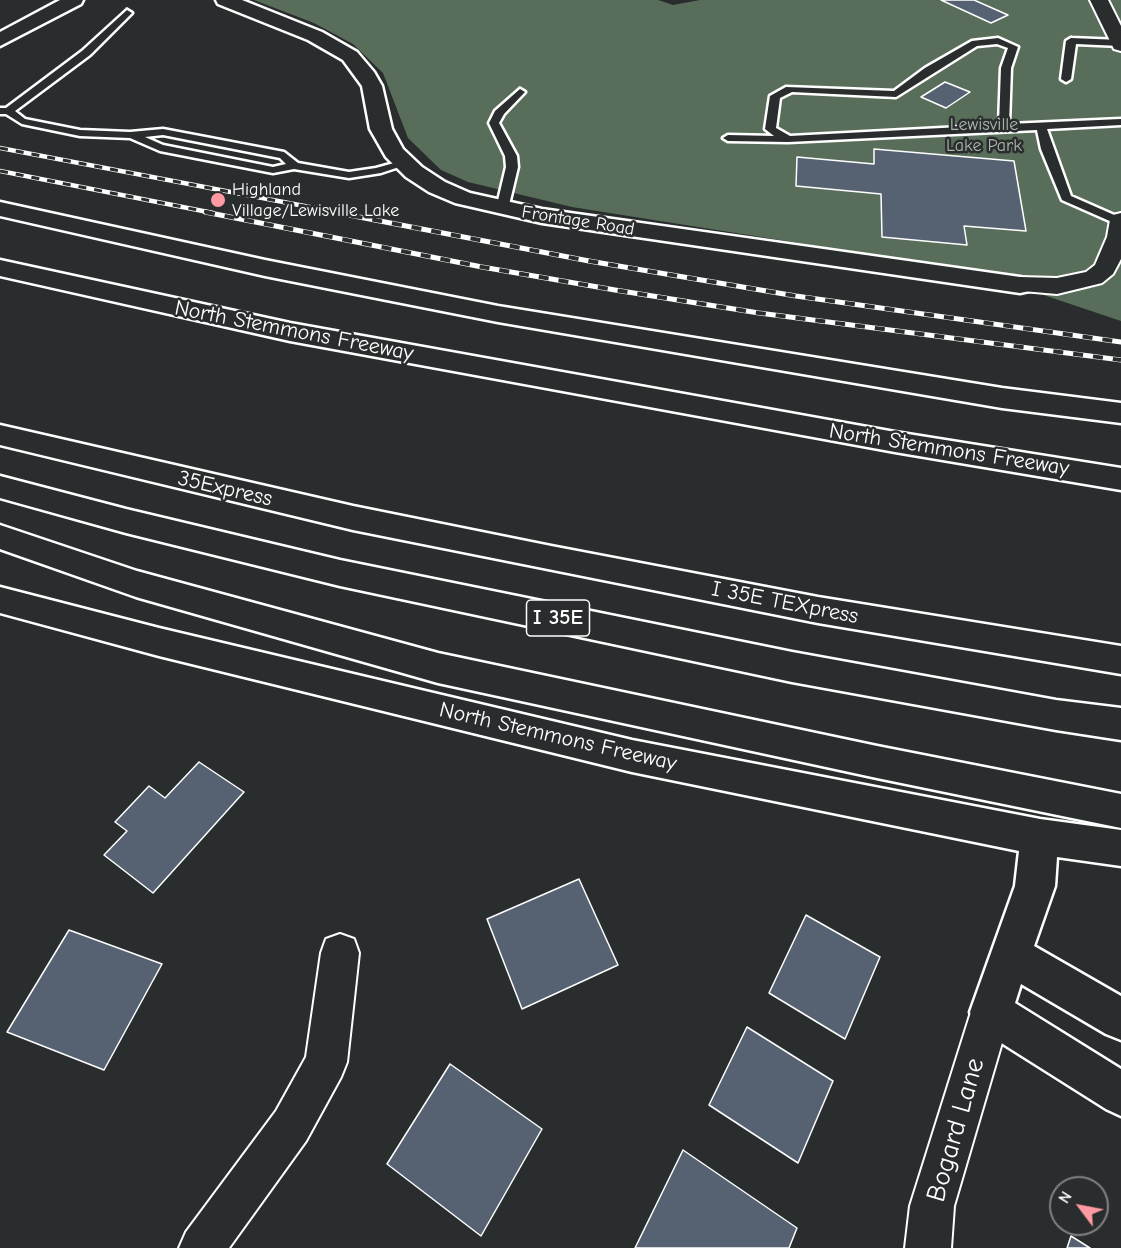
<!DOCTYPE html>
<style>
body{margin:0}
#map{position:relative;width:1121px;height:1248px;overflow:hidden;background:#2a2d2e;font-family:"Comic Neue",sans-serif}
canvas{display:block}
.north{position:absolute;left:1049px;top:1176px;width:60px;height:60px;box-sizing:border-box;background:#2a2d2e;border:2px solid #7f8182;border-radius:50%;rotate:302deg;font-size:16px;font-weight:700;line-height:24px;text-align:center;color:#fff}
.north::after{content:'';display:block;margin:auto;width:21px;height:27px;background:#ff9aa2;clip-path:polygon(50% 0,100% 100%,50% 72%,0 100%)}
</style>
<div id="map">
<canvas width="1121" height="1248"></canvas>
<div class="north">N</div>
</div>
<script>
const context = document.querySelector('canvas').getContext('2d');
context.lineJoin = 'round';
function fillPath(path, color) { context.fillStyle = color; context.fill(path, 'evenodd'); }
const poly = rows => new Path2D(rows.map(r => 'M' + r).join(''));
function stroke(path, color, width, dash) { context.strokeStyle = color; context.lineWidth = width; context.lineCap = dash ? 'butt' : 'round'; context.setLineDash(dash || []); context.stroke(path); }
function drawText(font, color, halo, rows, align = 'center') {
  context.font = font + ' "Comic Neue",sans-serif'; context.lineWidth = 5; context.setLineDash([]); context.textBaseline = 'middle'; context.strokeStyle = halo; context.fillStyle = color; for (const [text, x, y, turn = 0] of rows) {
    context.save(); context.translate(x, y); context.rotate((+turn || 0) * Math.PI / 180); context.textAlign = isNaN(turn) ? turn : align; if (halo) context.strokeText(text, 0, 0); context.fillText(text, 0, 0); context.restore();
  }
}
fillPath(poly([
 [254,0,658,0,673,5,700,0,1121,0,1121,321,969,270,572,207,468,182,441,170,408,138,383,73,353,44,314,23]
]), '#596e5a');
const building = poly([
 [941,0,974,0,1008,15,991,23,941,0],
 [945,82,970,92,946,108,921,97,945,82],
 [874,149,1014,161,1026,231,964,226,967,245,882,237,881,194,796,186,797,157,874,164,874,149],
 [199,762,244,792,153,893,104,855,127,831,115,822,149,786,165,798,199,762],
 [579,879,618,965,522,1009,487,919,579,879],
 [806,915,880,957,845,1039,769,993,806,915],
 [69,930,162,964,104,1070,7,1032,69,930],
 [747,1027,833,1081,798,1163,709,1105,747,1027],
 [450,1064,542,1129,481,1236,387,1164,450,1064],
 [683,1150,797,1228,789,1248,635,1248,683,1150],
 [1071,1236,1090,1248,1067,1248,1071,1236]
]);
fillPath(building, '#566272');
stroke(building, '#fff', 1.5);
const lane = poly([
 [127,10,132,13,90,55,15,111,25,119,80,130,130,132,163,129,284,152,298,163,349,172,376,168,405,160,411,163,381,173,349,178,294,169,273,173,160,151,130,138,80,136,22,124,6,114,0,114,0,108,6,108,82,51,127,10],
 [163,135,280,158,286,164,273,167,163,145,145,137,163,135],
 [998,38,1018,47,1011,68,1009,124,1121,119,1121,125,1047,129,1071,196,1121,218,1121,226,1062,200,1041,149,1037,130,788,142,728,141,723,138,728,135,774,136,765,129,770,96,786,87,894,91,925,68,972,41,998,38],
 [997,44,1008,48,1001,68,999,125,790,136,776,128,780,98,792,92,896,97,977,46,997,44],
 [1071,38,1120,40,1121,46,1076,44,1071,79,1066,82,1061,79,1066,41,1071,38],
 [520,89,525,92,504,114,499,123,517,156,518,167,508,209,502,213,496,209,506,167,505,156,489,123,495,111,520,89]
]);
const street = poly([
 [1090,0,1108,0,1121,26,1121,51,1114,49,1112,45,1090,0],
 [1121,213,1121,259,1113,274,1102,283,1057,294,1011,290,1008,285,1011,280,1020,277,1057,278,1086,272,1095,265,1107,237,1110,220,1113,215,1121,213],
 [340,934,354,939,359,953,347,1062,341,1077,306,1141,229,1248,179,1248,186,1232,276,1111,306,1057,321,953,326,939,340,934],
 [991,992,1005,998,1011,1012,954,1206,951,1248,905,1248,910,1206,971,1012,977,998,991,992]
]);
const secondary = poly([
 [60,0,83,0,81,4,0,46,0,32,60,0],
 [216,0,242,0,322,32,357,52,374,72,382,86,392,129,403,149,422,167,445,182,470,193,542,209,1020,277,1029,279,1033,285,1029,291,1020,293,542,223,455,203,429,192,406,177,386,157,370,129,362,86,343,60,308,40,218,4,216,0],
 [0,202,265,260,498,306,1002,388,1121,403,1121,423,1002,408,498,322,265,276,0,216,0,202],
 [0,587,159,628,632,740,1040,819,1121,830,1121,866,1057,857,1055,886,1034,946,1121,996,1121,1040,1106,1034,1021,984,1015,1003,1121,1069,1121,1116,1106,1109,976,1027,970,1012,1015,886,1019,851,632,772,159,656,0,613,0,587]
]);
const highway = poly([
 [0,260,290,323,895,432,1121,468,1121,490,895,452,290,341,0,276,0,260],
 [0,425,353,506,551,546,818,597,1121,646,1121,674,818,623,353,530,0,445,0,425],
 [0,476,126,509,340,560,792,652,1056,700,1121,708,1121,740,1056,730,792,682,340,586,126,533,0,498,0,476],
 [0,525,137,571,438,653,877,746,1121,794,1121,828,877,778,438,683,136,597,0,549,0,525]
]);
stroke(lane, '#fff', 5);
stroke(street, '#fff', 4);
stroke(secondary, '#fff', 5);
stroke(highway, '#fff', 5);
fillPath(lane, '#2a2d2e');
fillPath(street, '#2a2d2e');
fillPath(secondary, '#2a2d2e');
fillPath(highway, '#2a2d2e');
const railFar1 = poly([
 [0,148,341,213],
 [0,171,213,213]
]);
const rail = poly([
 [205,212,482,267,615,290,759,313,1121,360],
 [333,212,589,261,796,296,1121,342]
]);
stroke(railFar1, '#fff', 4.5);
stroke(rail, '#fff', 5);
stroke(railFar1, '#2a2d2e', 3, [8]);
stroke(rail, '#2a2d2e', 4, [10]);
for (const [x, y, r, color] of [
 [218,200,8,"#ff9aa2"]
]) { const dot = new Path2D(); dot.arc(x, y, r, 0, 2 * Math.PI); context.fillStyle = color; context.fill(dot); stroke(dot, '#2a2d2e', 2); }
drawText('18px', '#acb6ac', '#2a2d2e', [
 ["Lewisville",984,125],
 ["Lake Park",984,146]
]);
drawText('18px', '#fff', '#2a2d2e', [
 ["Highland",232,190],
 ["Village/Lewisville Lake",232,211]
], 'left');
drawText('18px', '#fff', '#2a2d2e', [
 ["Frontage Road",578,221,9]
]);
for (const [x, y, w] of [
 [558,618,63]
]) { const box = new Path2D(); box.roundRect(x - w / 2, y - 18, w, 36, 4.5); context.fillStyle = '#2a2d2e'; context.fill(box); stroke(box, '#fff', 1.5); }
drawText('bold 21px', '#fff', null, [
 ["I 35E",558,618]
]);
drawText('22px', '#fff', '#2a2d2e', [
 ["North Stemmons Freeway",294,331,11],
 ["North Stemmons Freeway",949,450,9],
 ["35Express",225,489,13],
 ["I 35E TEXpress",785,603,11],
 ["North Stemmons Freeway",558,737,13]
]);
drawText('27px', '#fff', '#2a2d2e', [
 ["Bogard Lane",956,1130,-74]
]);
</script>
